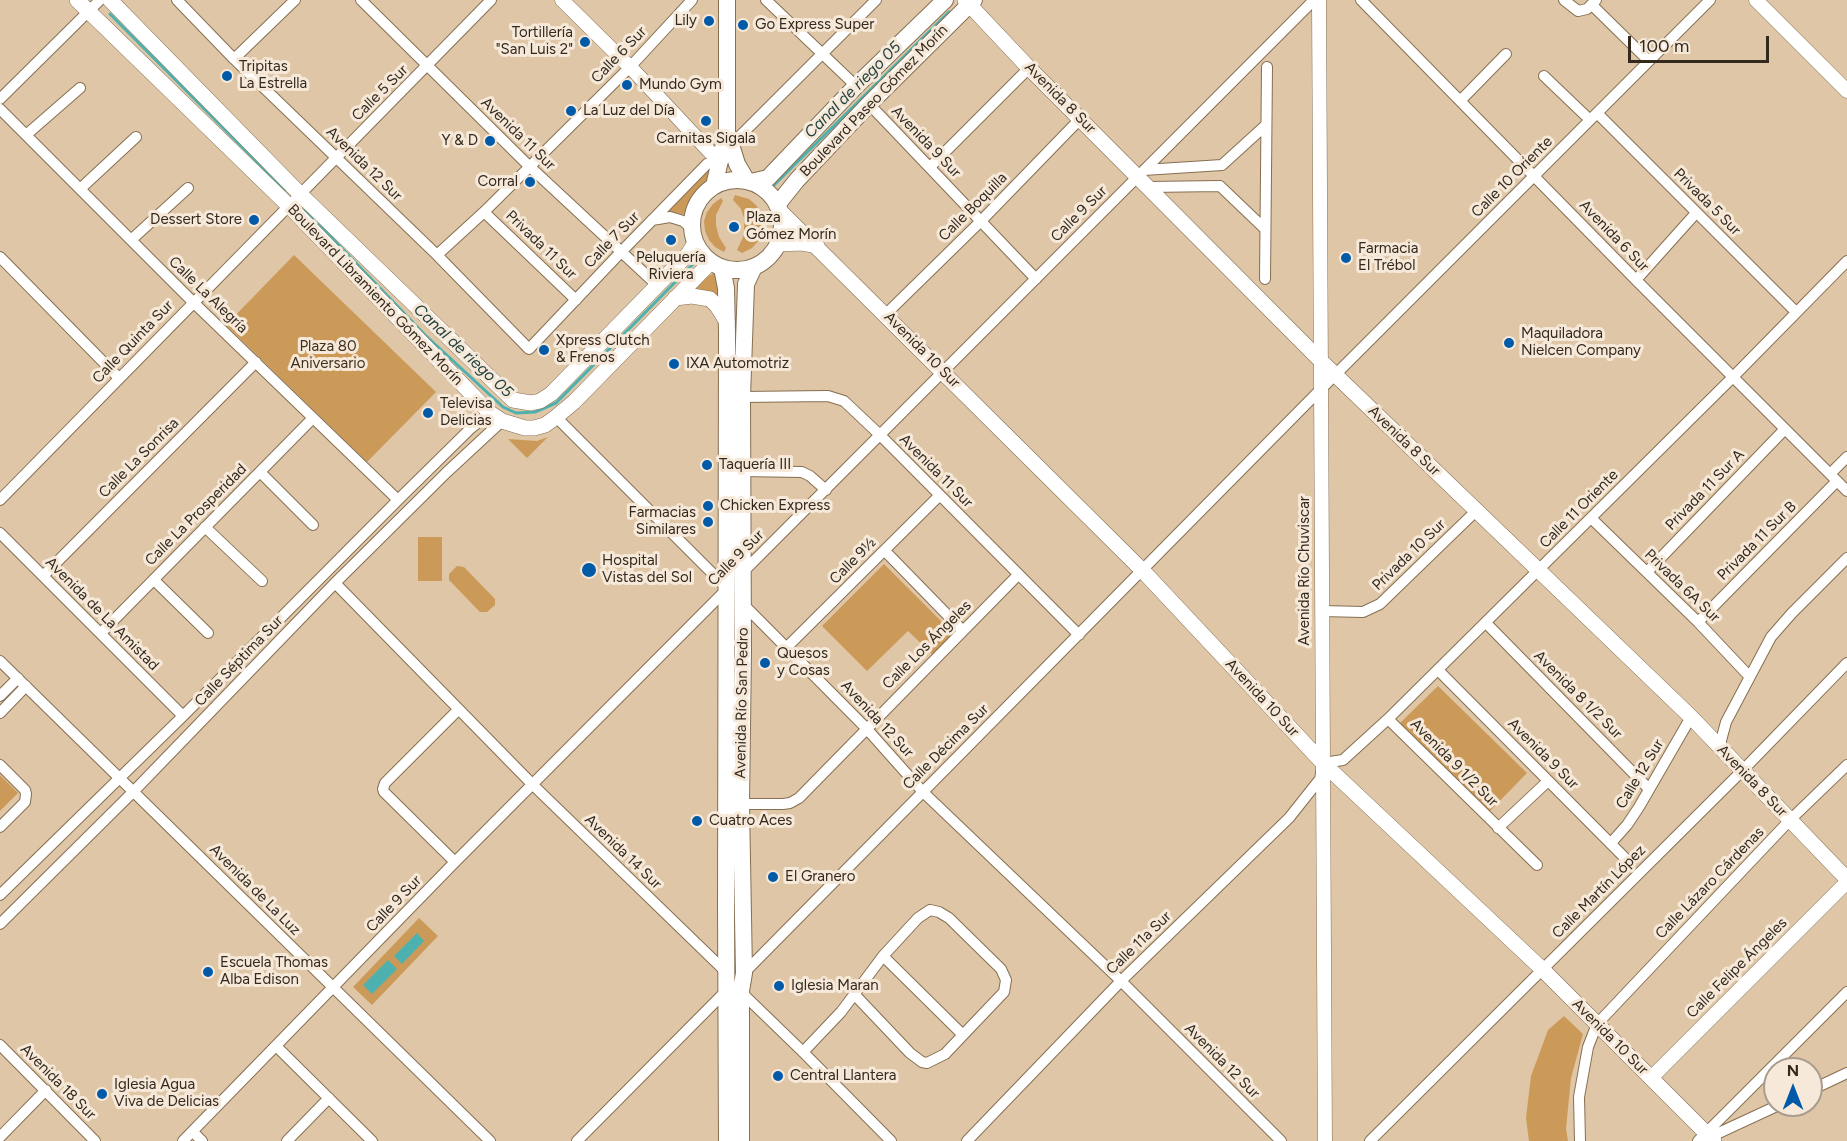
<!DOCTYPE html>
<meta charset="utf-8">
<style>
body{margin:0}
#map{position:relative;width:1847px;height:1141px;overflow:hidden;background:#dfc6a6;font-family:Figtree,sans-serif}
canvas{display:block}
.north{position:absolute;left:1763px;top:1057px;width:60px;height:60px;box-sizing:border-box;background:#f6e9d9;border:2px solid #a89c8e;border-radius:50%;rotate:0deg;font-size:16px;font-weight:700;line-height:24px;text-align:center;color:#33291d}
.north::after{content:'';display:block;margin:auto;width:21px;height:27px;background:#005aa7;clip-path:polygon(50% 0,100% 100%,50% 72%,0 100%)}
.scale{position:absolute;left:1628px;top:36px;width:141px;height:27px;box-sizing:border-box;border:3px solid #33291d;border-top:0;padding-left:8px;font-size:18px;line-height:21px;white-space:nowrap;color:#33291d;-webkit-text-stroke:4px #f6e9d9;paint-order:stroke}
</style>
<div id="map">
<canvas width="1847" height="1141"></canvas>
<div class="north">N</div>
<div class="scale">100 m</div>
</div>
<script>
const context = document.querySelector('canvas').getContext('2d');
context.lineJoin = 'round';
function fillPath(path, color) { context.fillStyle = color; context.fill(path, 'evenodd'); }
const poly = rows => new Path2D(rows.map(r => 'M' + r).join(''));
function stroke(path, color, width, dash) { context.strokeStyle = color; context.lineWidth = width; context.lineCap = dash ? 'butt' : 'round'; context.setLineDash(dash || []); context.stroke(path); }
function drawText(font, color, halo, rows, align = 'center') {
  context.font = font + ' Figtree,sans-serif'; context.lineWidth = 6; context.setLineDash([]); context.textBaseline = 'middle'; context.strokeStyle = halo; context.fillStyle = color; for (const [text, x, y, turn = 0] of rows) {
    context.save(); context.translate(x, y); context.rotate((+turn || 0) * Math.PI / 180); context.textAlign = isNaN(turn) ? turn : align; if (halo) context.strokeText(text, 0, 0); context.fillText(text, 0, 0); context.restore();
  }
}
fillPath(poly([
 [711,165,707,180,693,198,687,215,666,211],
 [735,195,749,199,756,205,761,213,764,222,763,232,759,240,752,248,742,253,737,250,744,235,744,218,741,209,733,200],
 [721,198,723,201,716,215,716,225,719,237,726,248,724,252,715,247,709,240,705,231,704,221,707,212,713,204],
 [294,255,436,392,367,462,226,325],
 [715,273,720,301,694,291,702,279],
 [548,437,527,458,508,439,537,441],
 [418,537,442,537,442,581,418,581],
 [884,564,954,634,933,655,908,631,867,671,822,626],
 [457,566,464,567,495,599,495,605,487,612,480,612,449,580,449,574],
 [1438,686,1527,773,1489,812,1399,724],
 [0,775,18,793,0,811],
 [419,918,438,936,372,1005,353,987],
 [1564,1016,1583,1034,1571,1078,1566,1129,1568,1141,1529,1141,1526,1118,1531,1076,1548,1030]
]), '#cc9a58');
fillPath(poly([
 [417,933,424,941,402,964,394,956],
 [388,960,397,969,372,994,363,985]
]), '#4db2af');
stroke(poly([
 [110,14,285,190],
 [774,185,949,12],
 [305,210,425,335,503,407,516,413,535,412,556,403,695,262]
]), '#4db2af', 3);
const minor = poly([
 [177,0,234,59,437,255,529,349,621,252,707,164,721,161],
 [361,0,529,166,657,285],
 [766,0,856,86],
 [1361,0,1636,280,1847,491],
 [1564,0,1578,11,1587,9,1596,0],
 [1592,5,1649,61],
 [234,59,295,0],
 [1544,76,1590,120],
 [0,99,100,0],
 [1461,100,1506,54],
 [869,104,1036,279],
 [0,109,193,302,398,500],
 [1597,113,1796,312],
 [26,135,80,88],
 [730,146,876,0],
 [930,167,1029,68],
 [1144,170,1222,165,1266,125],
 [1149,187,1220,186,1265,229],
 [80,189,136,137],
 [484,212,576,300],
 [652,220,670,217,683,221,691,228],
 [131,240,188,188],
 [437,255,484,212,630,67,692,0],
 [0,257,119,378],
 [1265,279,1267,67],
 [1636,280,1696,213],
 [886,314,981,221,1080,119],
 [742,397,828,396,844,401,880,435,1079,635],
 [556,417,729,590],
 [742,471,802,472,810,476,826,490],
 [260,472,313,525],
 [1830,474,1847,457],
 [0,500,491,0],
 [1592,519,1698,622,1749,676],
 [205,527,262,581],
 [0,533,183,716],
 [885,551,963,631],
 [1647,572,1785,429],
 [742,573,1314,0],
 [43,576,256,362],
 [154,580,208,633],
 [335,583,533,785,727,973],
 [742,603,866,728,923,792,1121,981,1281,1141],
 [1322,611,1363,612,1380,604,1476,511],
 [1698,622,1837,481],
 [1486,623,1649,789],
 [101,633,313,418],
 [787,647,939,496],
 [0,661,490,1141],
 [1438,670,1626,859],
 [0,696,18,678],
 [0,713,26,686],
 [1388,719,1537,865],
 [1719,748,1726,722,1771,637,1792,613,1847,558],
 [0,765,25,790,26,794,25,802,0,827],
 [741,804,783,804,790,803,799,798,1018,575],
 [1498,828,1548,781],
 [1611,843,1627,825,1639,807,1691,717],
 [455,862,384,792,383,789,385,783,458,710],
 [0,895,183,716,402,496,471,428,490,413],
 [0,924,134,791,335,583,447,472,502,421],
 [883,956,963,1035],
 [742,975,1321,389,1710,0],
 [740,991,803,1052,891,1141],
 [0,1045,95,1141],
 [277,1047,372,1141],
 [803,1052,841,1012,883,956,918,918,930,910,939,912,949,918,1001,969,1006,980,1004,992,963,1035,945,1054,927,1063,922,1062,910,1053,855,995],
 [1811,1090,1847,1073],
 [193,1132,202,1141],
 [0,1137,46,1090],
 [1710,1137,1779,1105],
 [183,1141,455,862,727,589],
 [287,1141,329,1098],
 [577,1141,727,990],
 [967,1141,1121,981,1289,818,1320,779,1323,763,1343,760,1388,719,1733,377,1847,261],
 [1370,1141,1742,771,1847,663],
 [1580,1141,1579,1097,1588,1047,1597,1024,1790,820,1847,765],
 [1698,1141,1847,992]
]);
const tertiary = poly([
 [562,0,634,71,710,152,721,161],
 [1319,0,1325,1141],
 [1756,0,1847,91],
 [1651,1078,1847,882]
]);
const secondary = poly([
 [77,0,289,206,490,413,502,421,525,428,534,428,545,425,556,417,574,402,711,262],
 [110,0,301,195,513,400,531,403,540,401,551,394,688,254,695,243],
 [965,0,1029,68,1321,361,1691,717,1847,879],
 [779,210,1143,571,1323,763,1542,969,1714,1141],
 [778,244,801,243,817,246],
 [675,298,692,296,710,299,717,306,727,322]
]);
const primary = poly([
 [728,135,737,164,747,181],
 '692 225a45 45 0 1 1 90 0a45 45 0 1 1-90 0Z',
 [751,182,768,178,856,86,945,0],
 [714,186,727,131,727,0],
 [777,205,797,180,869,104,974,0],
 [722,268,726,288,727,333,726,905,727,1141],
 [741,1141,741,991,744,973,741,804,743,651,742,397,746,284,754,267]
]);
stroke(minor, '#866f52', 12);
stroke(tertiary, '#866f52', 15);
stroke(secondary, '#866f52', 16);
stroke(primary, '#866f52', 18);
stroke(minor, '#fff', 10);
stroke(tertiary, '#fff', 14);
stroke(secondary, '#fff', 15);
stroke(primary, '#fff', 16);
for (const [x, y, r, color] of [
 [709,21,6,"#005aa7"],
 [743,25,6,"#005aa7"],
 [585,42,6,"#005aa7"],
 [227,76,6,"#005aa7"],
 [627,85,6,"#005aa7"],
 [571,111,6,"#005aa7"],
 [706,121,6,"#005aa7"],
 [490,141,6,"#005aa7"],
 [530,182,6,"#005aa7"],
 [254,220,6,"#005aa7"],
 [734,227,6,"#005aa7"],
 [671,240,6,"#005aa7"],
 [1346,258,6,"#005aa7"],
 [1509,343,6,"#005aa7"],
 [544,350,6,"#005aa7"],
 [674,364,6,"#005aa7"],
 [428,413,6,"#005aa7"],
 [707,465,6,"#005aa7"],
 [708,506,6,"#005aa7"],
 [708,522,6,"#005aa7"],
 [589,570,8,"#005aa7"],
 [765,663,6,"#005aa7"],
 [697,821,6,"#005aa7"],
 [773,877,6,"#005aa7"],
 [208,972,6,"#005aa7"],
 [779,986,6,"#005aa7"],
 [778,1076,6,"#005aa7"],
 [102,1094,6,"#005aa7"]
]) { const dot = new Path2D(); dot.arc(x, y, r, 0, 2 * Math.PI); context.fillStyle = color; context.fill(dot); stroke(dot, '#f6e9d9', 2); }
drawText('15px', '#33291d', '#f6e9d9', [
 ["Lily",697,21,"right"],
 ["Go Express Super",755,25],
 ["Tortillería",573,33,"right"],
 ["\"San Luis 2\"",573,50,"right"],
 ["Tripitas",239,67],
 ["La Estrella",239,84],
 ["Mundo Gym",639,85],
 ["La Luz del Día",583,111],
 ["Carnitas Sigala",706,139,"center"],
 ["Y & D",478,141,"right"],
 ["Corral",518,182,"right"],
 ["Plaza",746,218],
 ["Gómez Morín",746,235],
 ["Dessert Store",242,220,"right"],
 ["Farmacia",1358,249],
 ["El Trébol",1358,266],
 ["Peluquería",671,258,"center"],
 ["Riviera",671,275,"center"],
 ["Maquiladora",1521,334],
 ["Nielcen Company",1521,351],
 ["Xpress Clutch",556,341],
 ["& Frenos",556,358],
 ["IXA Automotriz",686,364],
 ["Televisa",440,404],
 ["Delicias",440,421],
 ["Taquería III",719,465],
 ["Chicken Express",720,506],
 ["Farmacias",696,513,"right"],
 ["Similares",696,530,"right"],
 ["Hospital",602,561],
 ["Vistas del Sol",602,578],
 ["Quesos",777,654],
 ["y Cosas",777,671],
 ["Cuatro Aces",709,821],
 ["El Granero",785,877],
 ["Escuela Thomas",220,963],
 ["Alba Edison",220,980],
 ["Iglesia Maran",791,986],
 ["Central Llantera",790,1076],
 ["Iglesia Agua",114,1085],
 ["Viva de Delicias",114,1102]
], 'left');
drawText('15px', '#33291d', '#f6e9d9', [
 ["Calle 6 Sur",619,55,-46],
 ["Calle 5 Sur",380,93,-45],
 ["Avenida 8 Sur",1060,98,45],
 ["Boulevard Paseo Gómez Morín",874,101,-46],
 ["Avenida 11 Sur",518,134,44],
 ["Avenida 9 Sur",926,142,46],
 ["Avenida 12 Sur",364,164,44],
 ["Calle 10 Oriente",1512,177,-45],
 ["Privada 5 Sur",1707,202,45],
 ["Calle Boquilla",973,207,-45],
 ["Calle 9 Sur",1079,214,-45],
 ["Avenida 6 Sur",1614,236,46],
 ["Calle 7 Sur",612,240,-46],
 ["Privada 11 Sur",541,245,44],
 ["Calle La Alegría",208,295,44],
 ["Boulevard Libramiento Gómez Morín",375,295,46],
 ["Calle Quinta Sur",133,342,-46],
 ["Avenida 10 Sur",922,350,45],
 ["Avenida 8 Sur",1404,441,44],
 ["Calle La Sonrisa",139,458,-45],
 ["Avenida 11 Sur",936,471,45],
 ["Privada 11 Sur A",1705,490,-46],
 ["Calle 11 Oriente",1579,509,-45],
 ["Calle La Prosperidad",196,515,-45],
 ["Privada 11 Sur B",1757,541,-45],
 ["Privada 10 Sur",1409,555,-44],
 ["Calle 9 Sur",736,558,-45],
 ["Calle 9½",853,561,-45],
 ["Avenida Río Chuviscar",1305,571,-90],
 ["Privada 6A Sur",1682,586,44],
 ["Avenida de La Amistad",102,614,45],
 ["Calle Los Ángeles",927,645,-45],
 ["Calle Séptima Sur",239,661,-46],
 ["Avenida 8 1/2 Sur",1578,695,45],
 ["Avenida 10 Sur",1262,698,47],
 ["Avenida Río San Pedro",742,703,-89],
 ["Avenida 12 Sur",877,719,47],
 ["Calle Décima Sur",946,747,-45],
 ["Avenida 9 Sur",1543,754,45],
 ["Avenida 9 1/2 Sur",1454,763,45],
 ["Calle 12 Sur",1640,774,-59],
 ["Avenida 8 Sur",1752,781,46],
 ["Avenida 14 Sur",623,852,44],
 ["Calle Lázaro Cárdenas",1710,883,-46],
 ["Avenida de La Luz",255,890,45],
 ["Calle Martín López",1599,892,-45],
 ["Calle 9 Sur",394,904,-46],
 ["Calle 11a Sur",1139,943,-44],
 ["Calle Felipe Ángeles",1737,968,-45],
 ["Avenida 10 Sur",1610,1037,45],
 ["Avenida 12 Sur",1222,1061,45],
 ["Avenida 18 Sur",58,1082,45]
]);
drawText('15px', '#40311e', '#f6e9d9', [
 ["Plaza 80",328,347],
 ["Aniversario",328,364]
]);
drawText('italic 16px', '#21403f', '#f6e9d9', [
 ["Canal de riego 05",853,90,-45],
 ["Canal de riego 05",463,351,43]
]);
</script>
